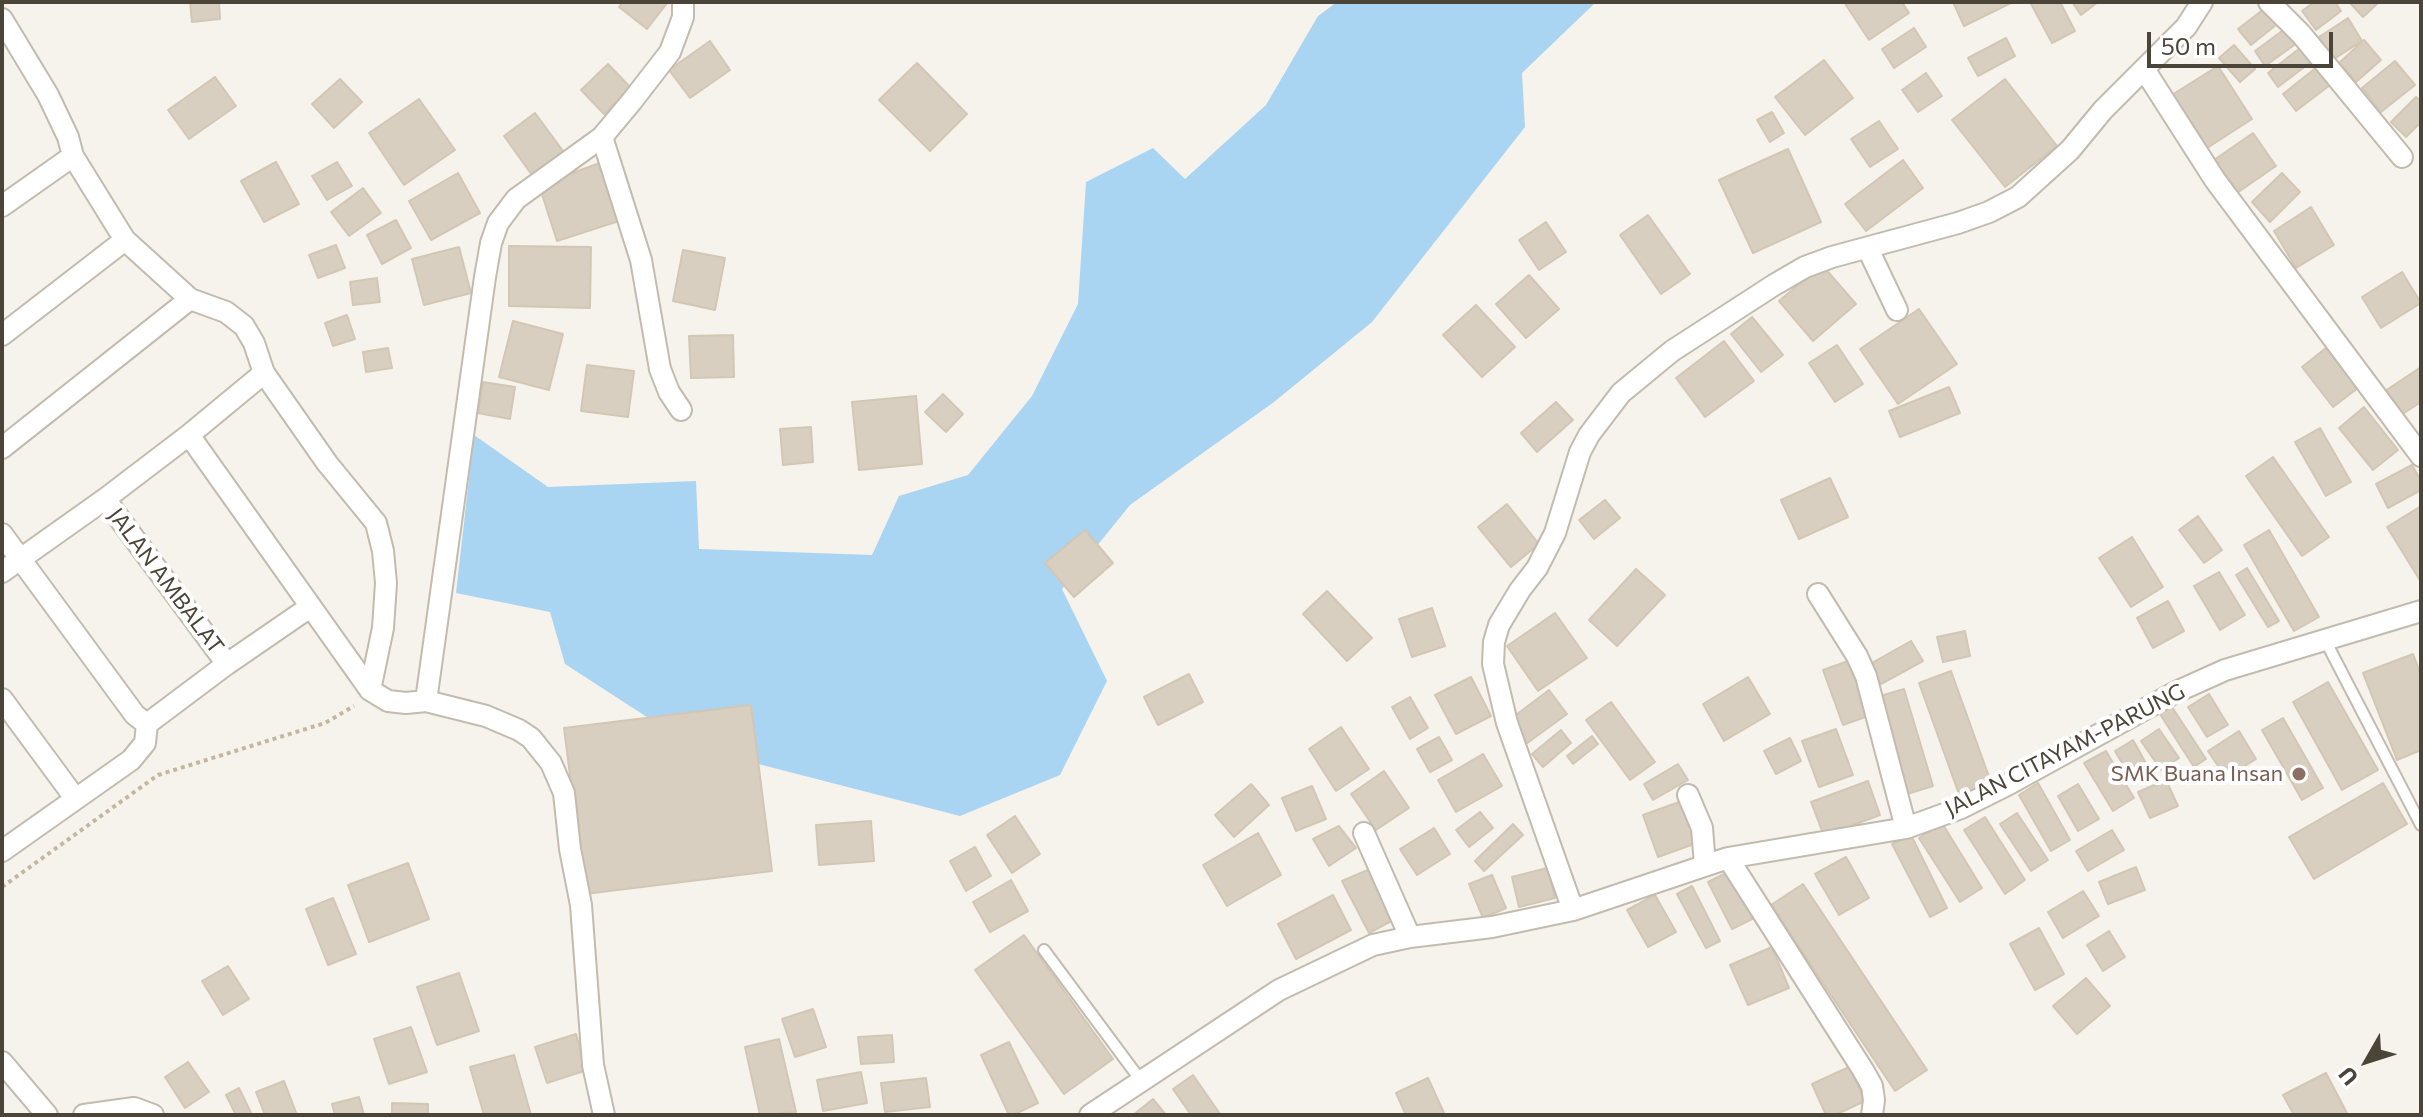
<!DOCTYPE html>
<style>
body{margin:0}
#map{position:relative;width:2423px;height:1117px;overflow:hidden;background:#f6f3ec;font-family:Commissioner,sans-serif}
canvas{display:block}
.frame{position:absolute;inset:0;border:4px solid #4b4439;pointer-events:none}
.north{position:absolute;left:2327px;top:1021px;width:80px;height:80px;-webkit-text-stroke:6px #fff;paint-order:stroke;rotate:231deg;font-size:22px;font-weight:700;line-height:32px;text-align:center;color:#4b4439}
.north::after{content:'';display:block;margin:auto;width:28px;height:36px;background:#4b4439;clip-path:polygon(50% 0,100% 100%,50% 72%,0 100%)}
.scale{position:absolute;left:2147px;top:32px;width:186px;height:36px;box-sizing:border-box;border:4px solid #4b4439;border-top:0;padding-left:10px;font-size:24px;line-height:28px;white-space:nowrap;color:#4b4439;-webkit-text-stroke:6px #fff;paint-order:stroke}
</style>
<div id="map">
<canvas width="2423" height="1117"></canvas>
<div class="frame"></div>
<div class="north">U</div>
<div class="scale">50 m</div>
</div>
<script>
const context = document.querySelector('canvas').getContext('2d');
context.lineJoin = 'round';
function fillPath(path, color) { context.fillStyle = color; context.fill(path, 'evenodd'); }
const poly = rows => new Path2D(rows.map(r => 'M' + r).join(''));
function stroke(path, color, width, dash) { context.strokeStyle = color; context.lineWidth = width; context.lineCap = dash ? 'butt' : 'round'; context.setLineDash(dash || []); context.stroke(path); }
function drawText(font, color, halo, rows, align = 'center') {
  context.font = font + ' Commissioner,sans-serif'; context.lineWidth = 8; context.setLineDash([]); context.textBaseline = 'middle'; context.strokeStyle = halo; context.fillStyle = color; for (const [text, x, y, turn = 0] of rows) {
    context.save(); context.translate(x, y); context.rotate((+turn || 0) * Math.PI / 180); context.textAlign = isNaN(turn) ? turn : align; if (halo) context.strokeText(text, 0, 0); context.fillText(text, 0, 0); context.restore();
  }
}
fillPath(poly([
 [1337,2,1596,2,1522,73,1525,127,1372,322,1274,402,1130,505,1062,589,1107,681,1060,775,960,816,739,759,667,730,565,664,550,612,456,593,474,435,548,487,696,481,699,549,872,555,899,496,968,475,1032,396,1078,304,1086,182,1153,148,1185,179,1266,105,1318,16]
]), '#a9d4f2');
const building = poly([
 [190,2,219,2,220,19,192,22,190,2],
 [623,2,668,2,647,29,619,7,623,2],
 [1844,2,1902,2,1909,13,1869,40,1844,2],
 [1953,2,2013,2,1964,26,1953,2],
 [2030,2,2060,2,2075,31,2052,43,2030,2],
 [2072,2,2098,2,2081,15,2072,2],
 [2314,2,2335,2,2341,11,2316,30,2302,11,2314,2],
 [2349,2,2379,2,2363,17,2349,2],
 [2269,5,2281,21,2251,45,2238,29,2269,5],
 [2348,18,2362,41,2334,59,2319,37,2348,18],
 [1914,28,1926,47,1894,68,1882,49,1914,28],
 [2286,28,2297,43,2265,66,2255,51,2286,28],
 [2006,38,2015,56,1978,76,1968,58,2006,38],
 [2364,40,2381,60,2356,82,2339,63,2364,40],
 [710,41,730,70,690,98,669,70,710,41],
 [2234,45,2255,69,2240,82,2219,58,2234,45],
 [2300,48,2311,62,2278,87,2268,73,2300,48],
 [1824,60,1853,98,1805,135,1775,97,1824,60],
 [2395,61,2415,85,2381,112,2362,88,2395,61],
 [917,63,967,114,930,151,879,100,917,63],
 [608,64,631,88,604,114,581,90,608,64],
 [2218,66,2252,119,2201,152,2167,98,2218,66],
 [2317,67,2330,85,2296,111,2283,94,2317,67],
 [1926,73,1942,96,1918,112,1902,90,1926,73],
 [215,77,236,106,189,139,168,110,215,77],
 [340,79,362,102,334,128,312,104,340,79],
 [2005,79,2057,146,2005,187,1952,120,2005,79],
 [2416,97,2421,101,2421,122,2406,137,2391,122,2416,97],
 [419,99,455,150,404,185,369,133,419,99],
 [1772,112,1784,133,1770,142,1757,120,1772,112],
 [535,113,566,155,534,178,504,136,535,113],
 [1879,121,1898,149,1870,167,1851,139,1879,121],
 [2253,133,2276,166,2237,193,2214,160,2253,133],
 [1788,149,1821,222,1753,253,1719,180,1788,149],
 [1903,160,1923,188,1866,231,1845,204,1903,160],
 [276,162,299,204,264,222,241,181,276,162],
 [337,162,352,186,327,200,312,176,337,162],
 [600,163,619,221,557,241,539,185,600,163],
 [458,173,480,213,431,240,409,201,458,173],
 [2282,173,2300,192,2270,222,2252,202,2282,173],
 [363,188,381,213,349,236,331,212,363,188],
 [2311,207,2334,245,2296,268,2274,231,2311,207],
 [1648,215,1690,274,1661,294,1620,235,1648,215],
 [396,220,411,248,382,264,367,235,396,220],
 [1546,222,1566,252,1539,270,1519,240,1546,222],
 [336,245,345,268,318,278,309,255,336,245],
 [509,246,591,247,590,308,509,306,509,246],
 [459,247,471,293,424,305,412,259,459,247],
 [683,250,725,258,715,310,673,301,683,250],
 [1822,265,1856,304,1813,341,1779,301,1822,265],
 [2402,272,2421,303,2381,328,2362,297,2402,272],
 [1529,275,1559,309,1526,338,1496,304,1529,275],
 [377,278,380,302,353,305,350,282,377,278],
 [1476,305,1515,347,1482,377,1443,335,1476,305],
 [1919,309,1957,364,1898,404,1860,349,1919,309],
 [347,315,355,339,333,346,325,323,347,315],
 [1752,317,1783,355,1761,372,1731,334,1752,317],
 [513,321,563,334,549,390,499,377,513,321],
 [733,335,734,377,691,378,689,336,733,335],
 [1724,341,1754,381,1705,417,1676,378,1724,341],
 [1837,345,1863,384,1835,402,1809,363,1837,345],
 [388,348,392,368,366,372,363,352,388,348],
 [2326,348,2358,388,2333,407,2302,367,2326,348],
 [587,365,634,371,628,417,581,411,587,365],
 [2421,367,2421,402,2401,415,2385,391,2421,367],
 [483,382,515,387,510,419,478,413,483,382],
 [1949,387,1960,413,1900,437,1889,411,1949,387],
 [943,394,963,414,946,432,925,412,943,394],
 [916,396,922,464,859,470,852,402,916,396],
 [1556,402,1573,420,1537,452,1521,433,1556,402],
 [2364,407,2398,450,2373,470,2339,428,2364,407],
 [811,427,813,462,783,465,780,429,811,427],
 [2320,428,2351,482,2326,496,2295,442,2320,428],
 [2273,457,2329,537,2302,556,2246,476,2273,457],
 [2412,465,2421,481,2421,490,2388,508,2376,484,2412,465],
 [1830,478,1848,517,1799,539,1781,500,1830,478],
 [1605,500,1620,518,1594,539,1579,520,1605,500],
 [1507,504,1539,544,1511,567,1478,527,1507,504],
 [2421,506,2421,582,2387,527,2421,506],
 [2198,516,2222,550,2204,563,2179,530,2198,516],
 [1085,530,1113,563,1074,597,1045,563,1085,530],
 [2269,530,2319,617,2294,631,2244,545,2269,530],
 [2132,537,2163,587,2131,607,2099,558,2132,537],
 [2247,568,2279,621,2268,627,2236,575,2247,568],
 [1636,569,1665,595,1617,646,1589,620,1636,569],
 [2219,572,2245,615,2220,630,2194,586,2219,572],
 [1327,591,1372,638,1347,661,1303,614,1327,591],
 [2168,601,2184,631,2153,648,2137,618,2168,601],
 [1432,608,1445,646,1412,657,1399,619,1432,608],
 [1555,613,1587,658,1538,691,1507,646,1555,613],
 [1965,631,1970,656,1943,662,1937,637,1965,631],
 [1911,641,1923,661,1881,684,1870,664,1911,641],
 [2413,654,2421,675,2421,750,2397,760,2363,673,2413,654],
 [1851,660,1871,715,1843,725,1823,670,1851,660],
 [1951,671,1992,785,1960,797,1919,683,1951,671],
 [1189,674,1203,702,1158,725,1144,697,1189,674],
 [1471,677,1491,716,1456,734,1435,695,1471,677],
 [1748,677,1770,714,1724,741,1703,704,1748,677],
 [2328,682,2378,770,2342,790,2293,702,2328,682],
 [1904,689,1933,786,1907,794,1877,697,1904,689],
 [1549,690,1567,714,1526,744,1508,721,1549,690],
 [2209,694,2228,725,2207,737,2188,707,2209,694],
 [1410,697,1428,728,1410,739,1392,707,1410,697],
 [1611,702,1655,762,1630,780,1586,720,1611,702],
 [2170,704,2206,759,2194,767,2158,711,2170,704],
 [751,705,772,871,585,894,564,728,751,705],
 [2283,718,2323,788,2302,800,2262,730,2283,718],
 [1341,727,1369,769,1336,791,1309,749,1341,727],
 [1836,729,1853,775,1819,787,1802,741,1836,729],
 [2159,729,2179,758,2161,770,2141,741,2159,729],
 [1561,730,1571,743,1543,767,1532,754,1561,730],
 [2239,731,2256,759,2226,778,2208,751,2239,731],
 [1592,736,1598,744,1573,764,1567,756,1592,736],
 [1439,737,1452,760,1430,772,1417,749,1439,737],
 [1790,738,1801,761,1776,774,1764,751,1790,738],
 [2133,740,2152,774,2134,784,2115,751,2133,740],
 [2106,751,2134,798,2113,811,2084,763,2106,751],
 [1483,754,1502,786,1456,812,1438,780,1483,754],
 [1678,764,1688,780,1653,800,1644,784,1678,764],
 [1384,771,1409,808,1376,830,1351,794,1384,771],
 [2166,780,2178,806,2150,818,2138,792,2166,780],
 [1868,781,1880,815,1824,836,1811,802,1868,781],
 [2038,783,2070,840,2051,851,2019,795,2038,783],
 [2383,783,2407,824,2314,879,2289,837,2383,783],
 [1251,784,1269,805,1234,837,1215,815,1251,784],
 [2078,784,2099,819,2078,831,2058,796,2078,784],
 [1312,786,1326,819,1296,831,1282,798,1312,786],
 [1682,801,1697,843,1658,857,1643,815,1682,801],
 [1480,812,1493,828,1469,847,1456,830,1480,812],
 [2017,813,2048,860,2031,871,2000,824,2017,813],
 [1015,816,1040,854,1012,873,987,835,1015,816],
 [1985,817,2025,880,2005,894,1964,830,1985,817],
 [871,821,874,861,819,865,816,825,871,821],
 [1942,823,1982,888,1960,902,1919,838,1942,823],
 [1513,824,1523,835,1484,871,1475,861,1513,824],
 [1339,826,1356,848,1329,866,1313,839,1339,826],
 [1434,828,1450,854,1417,875,1400,849,1434,828],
 [2112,830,2124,850,2088,871,2076,851,2112,830],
 [1258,833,1281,875,1227,906,1203,865,1258,833],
 [1911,835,1947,908,1930,917,1892,844,1911,835],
 [975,847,991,876,966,891,950,861,975,847],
 [1846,857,1869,898,1839,915,1815,874,1846,857],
 [408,863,429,919,369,942,348,885,408,863],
 [2136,867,2145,890,2108,904,2099,882,2136,867],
 [1547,868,1555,898,1519,907,1512,877,1547,868],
 [1370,869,1393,920,1369,933,1342,881,1370,869],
 [1732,870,1756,917,1732,929,1708,882,1732,870],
 [1492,875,1506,908,1483,918,1469,884,1492,875],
 [1011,880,1028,911,990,932,973,902,1011,880],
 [1803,884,1927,1070,1895,1091,1771,905,1803,884],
 [1692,886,1720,941,1706,948,1677,894,1692,886],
 [2083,891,2099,916,2063,938,2048,912,2083,891],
 [1333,895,1351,930,1296,959,1278,924,1333,895],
 [1655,895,1676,932,1648,947,1627,910,1655,895],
 [333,898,356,954,328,965,306,909,333,898],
 [2039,928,2064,974,2035,990,2010,944,2039,928],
 [2109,931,2125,957,2103,971,2087,945,2109,931],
 [1024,935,1113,1059,1064,1094,975,970,1024,935],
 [1772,947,1789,988,1748,1005,1730,965,1772,947],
 [228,966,249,999,223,1015,202,981,228,966],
 [459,973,479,1031,437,1045,417,987,459,973],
 [2086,978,2110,1006,2077,1034,2053,1006,2086,978],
 [813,1009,826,1047,795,1057,782,1019,813,1009],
 [411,1027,427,1072,389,1084,374,1039,411,1027],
 [576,1034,587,1070,547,1083,535,1047,576,1034],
 [892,1035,894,1062,861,1064,858,1037,892,1035],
 [779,1039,796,1112,760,1115,745,1047,779,1039],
 [1009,1042,1038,1103,1013,1115,1009,1115,981,1055,1009,1042],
 [514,1055,531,1115,484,1115,470,1067,514,1055],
 [188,1062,209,1092,185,1108,165,1077,188,1062],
 [1849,1067,1865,1101,1835,1115,1826,1115,1812,1084,1849,1067],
 [861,1072,867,1103,823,1111,817,1080,861,1072],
 [2326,1073,2348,1115,2294,1115,2283,1095,2326,1073],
 [1193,1075,1220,1114,1219,1115,1191,1115,1173,1089,1193,1075],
 [926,1078,930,1107,885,1112,881,1083,926,1078],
 [1428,1078,1445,1115,1406,1115,1396,1093,1428,1078],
 [284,1081,297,1115,265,1115,256,1092,284,1081],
 [239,1088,252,1115,236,1115,226,1095,239,1088],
 [359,1097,364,1115,335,1115,332,1104,359,1097],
 [1153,1099,1166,1115,1133,1115,1153,1099],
 [392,1103,428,1104,428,1115,392,1115,392,1103]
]);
fillPath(building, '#d8cfc1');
stroke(building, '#d3c7b4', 2);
const lane = poly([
 [2325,640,2421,825],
 [1044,950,1142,1082]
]);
const street = poly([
 [2269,2,2301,34,2402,157],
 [2,19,48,95,68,137,73,156,125,240,190,299,226,312,244,326,254,343,264,373,327,463,376,523,383,551,386,583,383,628,370,690,388,701,406,703,426,701,486,716,519,730,531,738,551,763,564,793,570,849,581,905,593,1065,604,1115],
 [2144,69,2215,180,2421,456],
 [602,137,641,260,660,369,669,392,681,410],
 [2,206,73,156],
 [1868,249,1897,310],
 [2,335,125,240],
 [189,435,370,690],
 [2,448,190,299],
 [105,499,227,664],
 [2,534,135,715,147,724],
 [2,572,105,499,189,435,264,373],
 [1818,594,1857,656,1866,676,1906,828],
 [2,699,75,798],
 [426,701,485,277,491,243,498,223,516,199,602,137,632,101,670,52,683,17,683,2],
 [1688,795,1702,828,1705,865],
 [1364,833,1410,937],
 [2,851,131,760,145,743,147,724,227,664,310,607],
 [1728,858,1863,1070,1872,1086,1874,1100,1872,1115],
 [1573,910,1507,723,1493,664,1494,642,1499,625,1520,590,1537,568,1555,533,1580,452,1589,435,1621,393,1672,351,1774,285,1805,267,1832,257,1958,223,1989,212,2018,197,2070,150,2103,110,2186,27,2202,2],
 [2,1062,47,1115],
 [84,1115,134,1108,153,1115],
 [1090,1115,1279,990,1373,945,1410,937,1492,927,1573,910,1728,858,1906,828,1961,808,2009,784,2176,692,2225,670,2421,611]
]);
stroke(lane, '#c2bbae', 14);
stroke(street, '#c2bbae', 24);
stroke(poly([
 [2,887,158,775,325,723,354,706]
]), '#c4b79f', 4, [4, 4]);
stroke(lane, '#fff', 10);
stroke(street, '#fff', 20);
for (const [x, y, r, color] of [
 [2299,774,8,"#8d6e63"]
]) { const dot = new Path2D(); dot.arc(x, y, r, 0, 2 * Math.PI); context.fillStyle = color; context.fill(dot); stroke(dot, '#fff', 3); }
drawText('22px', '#4b4439', '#fff', [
 ["JALAN AMBALAT",166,581,53],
 ["JALAN CITAYAM-PARUNG",2065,750,-27]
]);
drawText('22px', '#785e54', '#fff', [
 ["SMK Buana Insan",2283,774]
], 'right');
</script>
